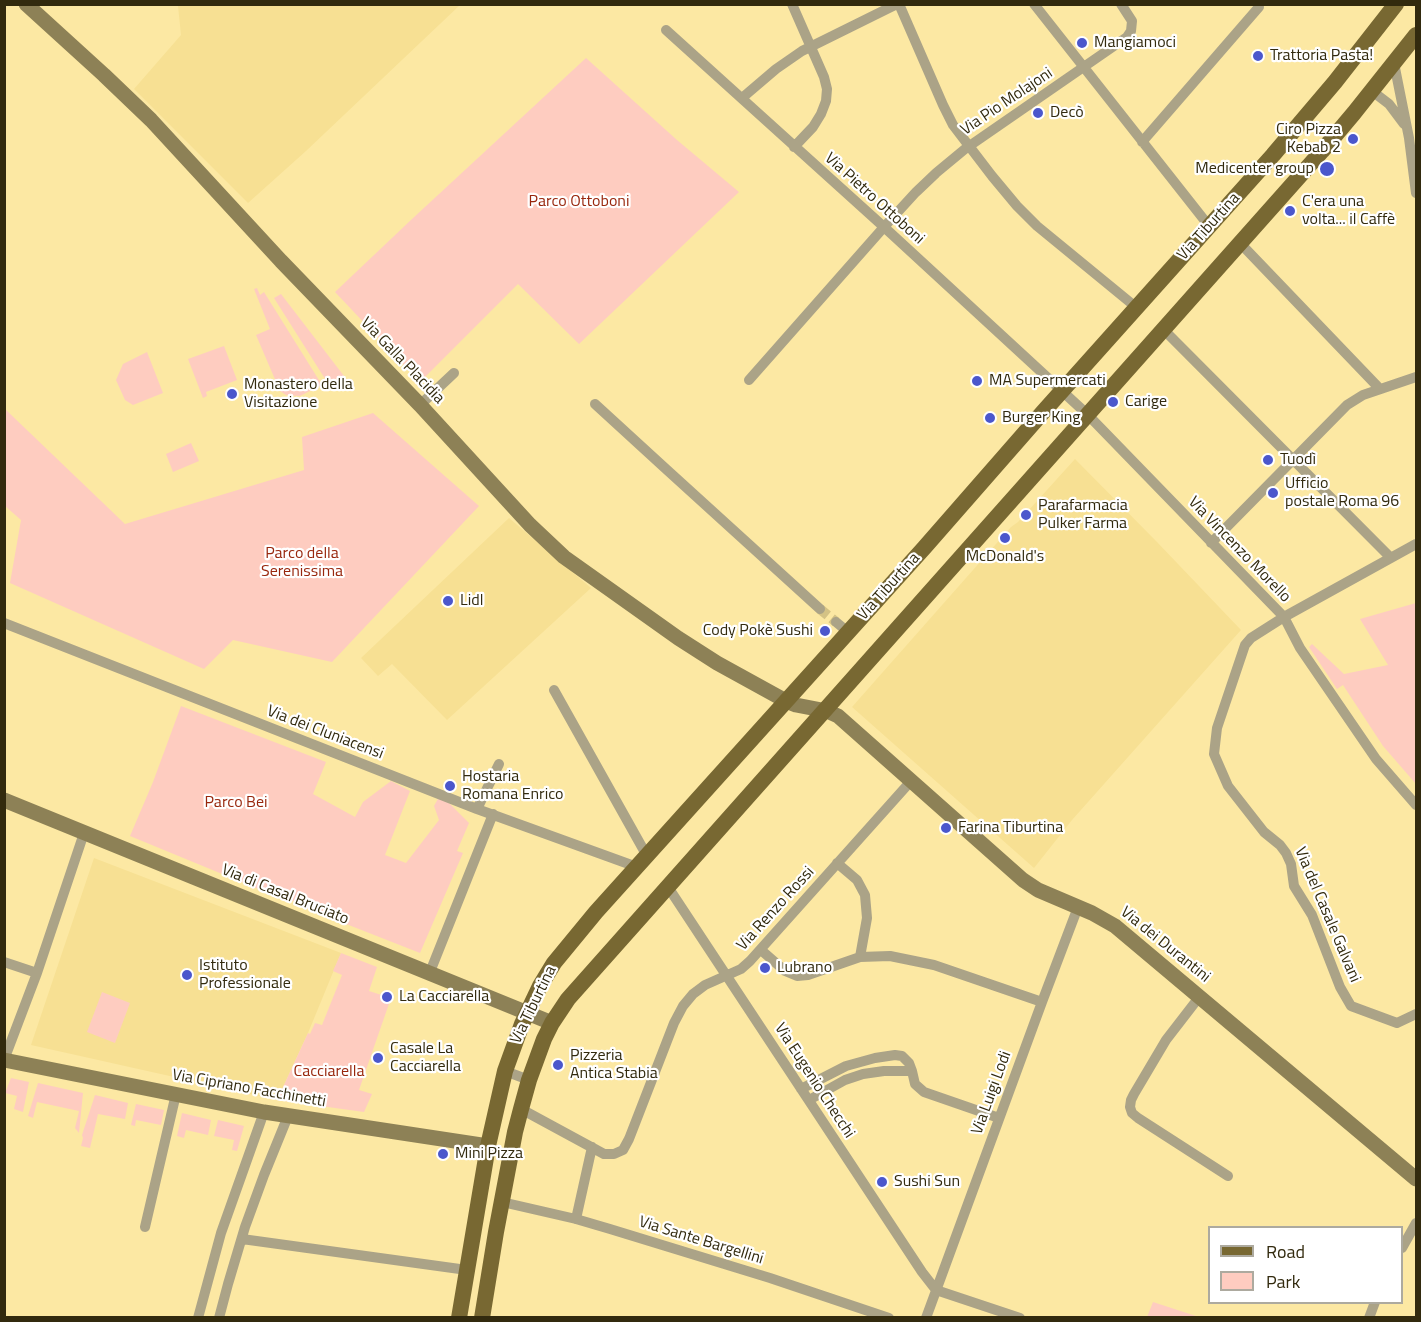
<!DOCTYPE html>
<meta charset="utf-8">
<style>
body{margin:0}
#map{position:relative;width:1421px;height:1322px;overflow:hidden;background:#fce8a3;font-family:"Titillium Web",sans-serif}
canvas{display:block}
.frame{position:absolute;inset:0;border:6px solid #322a0e;pointer-events:none}
.legend{position:absolute;left:1208px;top:1226px;width:195px;height:78px;box-sizing:border-box;background:#fff;border:2px solid #adaa9f;margin:0;padding:8px 10px;list-style:none;font-size:18px;color:#322a0e}
.legend li{display:flex;align-items:center;gap:12px;height:30px}
.legend b{width:30px;border:2px solid #adaa9f}
</style>
<div id="map">
<canvas width="1421" height="1322"></canvas>
<div class="frame"></div>
<ul class="legend">
<li><b style="height:8px;background:#786832"></b>Road</li>
<li><b style="height:16px;background:#feccc0"></b>Park</li>
</ul>
</div>
<script>
const context = document.querySelector('canvas').getContext('2d');
context.lineJoin = 'round';
function fillPath(path, color) { context.fillStyle = color; context.fill(path, 'evenodd'); }
const poly = rows => new Path2D(rows.map(r => 'M' + r).join(''));
function stroke(path, color, width, dash) { context.strokeStyle = color; context.lineWidth = width; context.lineCap = dash ? 'butt' : 'round'; context.setLineDash(dash || []); context.stroke(path); }
function drawText(font, color, halo, rows, align = 'center') {
  context.font = font + ' "Titillium Web",sans-serif'; context.lineWidth = 4.5; context.setLineDash([]); context.textBaseline = 'middle'; context.strokeStyle = halo; context.fillStyle = color; for (const [text, x, y, turn = 0] of rows) {
    context.save(); context.translate(x, y); context.rotate((+turn || 0) * Math.PI / 180); context.textAlign = isNaN(turn) ? turn : align; if (halo) context.strokeText(text, 0, 0); context.fillText(text, 0, 0); context.restore();
  }
}
fillPath(poly([
 [177,5,460,5,306,151,248,203,134,89,181,35,178,6],
 [1075,459,1157,542,1241,630,1072,820,1034,868,852,707,1011,527,1018,522],
 [509,518,591,588,447,720,392,664,378,676,361,658],
 [94,858,341,953,308,1033,277,1100,31,1045]
]), '#f7e093');
fillPath(poly([
 [586,58,677,140,739,192,579,344,518,284,420,382,335,292,412,219],
 [257,288,260,295,264,292,322,385,300,396,286,395,280,391,256,335,270,329,254,289],
 [281,294,344,376,327,382,274,298],
 [224,346,237,380,206,392,207,396,203,398,188,359],
 [147,352,163,393,133,405,125,400,116,380,123,364],
 [4,408,125,524,304,470,302,437,373,413,479,506,332,662,233,640,204,669,10,583,21,520,5,506],
 [191,443,199,461,173,472,166,454],
 [1416,603,1416,784,1383,746,1343,685,1337,689,1309,647,1312,644,1344,674,1388,665,1360,619],
 [181,706,326,762,313,794,355,817,363,802,391,781,410,791,385,855,406,863,439,820,434,806,439,797,448,802,469,823,457,851,463,853,420,953,308,909,302,898,290,902,130,836,153,782],
 [341,953,377,967,369,991,391,998,359,1090,372,1094,364,1112,277,1100,308,1033,310,1034,315,1023,322,1025,342,975,333,971],
 [102,992,130,1003,115,1043,87,1032],
 [11,1078,29,1082,23,1112,14,1109,17,1096,5,1093],
 [38,1083,83,1093,79,1133,75,1128,79,1111,37,1102,33,1118,28,1116],
 [95,1095,128,1103,125,1119,98,1114,90,1148,81,1146,83,1138,82,1135],
 [136,1104,164,1110,161,1125,136,1120,135,1126,131,1125],
 [182,1113,211,1120,208,1135,186,1130,184,1138,177,1136],
 [218,1120,244,1126,237,1151,232,1150,234,1140,214,1136],
 [1153,1302,1199,1317,1147,1317]
]), '#feccc0');
stroke(poly([
 [820,609,836,622]
]), '#d4c285', 10, [10, 5]);
stroke(poly([
 [792,4,824,77,827,89,826,101,821,114,813,127,794,147],
 [899,4,943,105,953,125,992,176,1017,206,1037,226,1137,308],
 [1034,4,1209,226],
 [666,30,884,227,1087,414,1284,617,1300,648,1376,759,1416,805],
 [1394,63,1409,138,1416,193],
 [1372,91,1389,104,1404,124],
 [742,98,776,69,802,51,897,4],
 [1142,142,1259,7],
 [1240,243,1380,389],
 [1164,330,1391,558],
 [749,380,884,227,916,192,936,173,965,149,1127,37,1131,31,1132,21,1121,4],
 [595,404,666,469,820,609],
 [420,405,454,373],
 [1211,543,1347,405,1363,395,1416,377],
 [1416,544,1284,617,1251,638,1245,645,1217,728,1214,754,1228,786,1264,832,1280,845,1286,853,1291,864,1294,886,1312,915,1340,987,1351,1006,1397,1023,1416,1014],
 [836,622,848,632],
 [4,623,477,809,637,867],
 [554,690,647,856],
 [477,809,499,764],
 [837,863,857,880,865,895,867,918,860,957],
 [668,887,922,1272,936,1290],
 [761,950,785,971,797,976,808,975,860,957,890,956,934,965,1042,1002],
 [4,962,37,973],
 [430,972,493,814],
 [1200,996,1166,1040,1134,1094,1131,1100,1130,1107,1132,1113,1138,1118,1228,1176],
 [4,1060,37,973,84,833],
 [505,1071,529,1080],
 [801,1089,846,1066,875,1058,895,1055,902,1056,909,1063,912,1071],
 [809,1100,845,1080,863,1074,884,1071,912,1071,915,1084,924,1092,999,1118],
 [521,1109,604,1154,614,1154,623,1150,629,1139,674,1023,683,1006,693,994,705,985,741,969,750,961,911,781],
 [502,1202,576,1219,610,1229,770,1278,889,1318],
 [576,1219,592,1147],
 [145,1227,176,1094],
 [242,1239,467,1270],
 [1402,1248,1416,1223],
 [936,1290,1020,1318],
 [198,1318,221,1233,264,1112],
 [219,1318,228,1284,245,1227,264,1175,288,1116],
 [926,1318,1042,1002,1078,907],
 [1369,1318,1375,1302]
]), '#aba387', 10);
stroke(poly([
 [26,4,104,75,151,120,281,261,420,405,530,525,564,557,678,638,717,663,786,701,796,705,827,711,838,716,1023,880,1038,890,1092,913,1115,926,1416,1179],
 [4,800,552,1023],
 [4,1060,264,1112,488,1146]
]), '#8d8156', 15);
stroke(poly([
 [459,1318,488,1146,505,1071,522,1024,540,986,554,963,596,912,924,548,1043,412,1273,155,1335,82,1396,4],
 [482,1318,496,1232,515,1132,521,1109,529,1080,544,1039,552,1023,568,999,1322,151,1354,113,1416,35]
]), '#786832', 16);
for (const [x, y, r, color] of [
 [1082,43,6,"#4b57cc"],
 [1258,56,6,"#4b57cc"],
 [1038,113,6,"#4b57cc"],
 [1353,139,6,"#4b57cc"],
 [1327,169,8,"#4b57cc"],
 [1290,211,6,"#4b57cc"],
 [977,381,6,"#4b57cc"],
 [232,394,6,"#4b57cc"],
 [1113,402,6,"#4b57cc"],
 [990,418,6,"#4b57cc"],
 [1268,460,6,"#4b57cc"],
 [1273,493,6,"#4b57cc"],
 [1026,515,6,"#4b57cc"],
 [1005,538,6,"#4b57cc"],
 [448,601,6,"#4b57cc"],
 [825,631,6,"#4b57cc"],
 [450,786,6,"#4b57cc"],
 [946,828,6,"#4b57cc"],
 [765,968,6,"#4b57cc"],
 [187,975,6,"#4b57cc"],
 [387,997,6,"#4b57cc"],
 [378,1058,6,"#4b57cc"],
 [558,1065,6,"#4b57cc"],
 [443,1154,6,"#4b57cc"],
 [882,1182,6,"#4b57cc"]
]) { const dot = new Path2D(); dot.arc(x, y, r, 0, 2 * Math.PI); context.fillStyle = color; context.fill(dot); stroke(dot, '#fff', 2); }
drawText('16px', '#322a0e', '#fff', [
 ["Mangiamoci",1094,43],
 ["Trattoria Pasta!",1270,56],
 ["Decò",1050,113],
 ["Ciro Pizza",1341,130,"right"],
 ["Kebab 2",1341,148,"right"],
 ["Medicenter group",1314,169,"right"],
 ["C'era una",1302,202],
 ["volta... il Caffè",1302,220],
 ["MA Supermercati",989,381],
 ["Monastero della",244,385],
 ["Visitazione",244,403],
 ["Carige",1125,402],
 ["Burger King",1002,418],
 ["Tuodì",1280,460],
 ["Ufficio",1285,484],
 ["postale Roma 96",1285,502],
 ["Parafarmacia",1038,506],
 ["Pulker Farma",1038,524],
 ["McDonald's",1005,557,"center"],
 ["Lidl",460,601],
 ["Cody Pokè Sushi",813,631,"right"],
 ["Hostaria",462,777],
 ["Romana Enrico",462,795],
 ["Farina Tiburtina",958,828],
 ["Istituto",199,966],
 ["Professionale",199,984],
 ["Lubrano",777,968],
 ["La Cacciarella",399,997],
 ["Casale La",390,1049],
 ["Cacciarella",390,1067],
 ["Pizzeria",570,1056],
 ["Antica Stabia",570,1074],
 ["Mini Pizza",455,1154],
 ["Sushi Sun",894,1182]
], 'left');
drawText('16px', '#322a0e', '#fff', [
 ["Via Pio Molajoni",1007,102,-34],
 ["Via Pietro Ottoboni",874,199,42],
 ["Via Tiburtina",1209,227,-48],
 ["Via Galla Placidia",402,361,46],
 ["Via Vincenzo Morello",1239,550,46],
 ["Via Tiburtina",889,587,-48],
 ["Via dei Cluniacensi",325,733,21],
 ["Via di Casal Bruciato",285,895,22],
 ["Via Renzo Rossi",776,909,-48],
 ["Via del Casale Galvani",1327,915,67],
 ["Via dei Durantini",1165,945,39],
 ["Via Tiburtina",534,1005,-64],
 ["Via Eugenio Checchi",814,1081,57],
 ["Via Cipriano Facchinetti",249,1089,10],
 ["Via Luigi Lodi",992,1093,-70],
 ["Via Sante Bargellini",701,1241,17]
]);
drawText('16px', '#98270d', '#fff', [
 ["Parco Ottoboni",579,202],
 ["Parco della",302,554],
 ["Serenissima",302,572],
 ["Parco Bei",236,803],
 ["Cacciarella",329,1072]
]);
</script>
